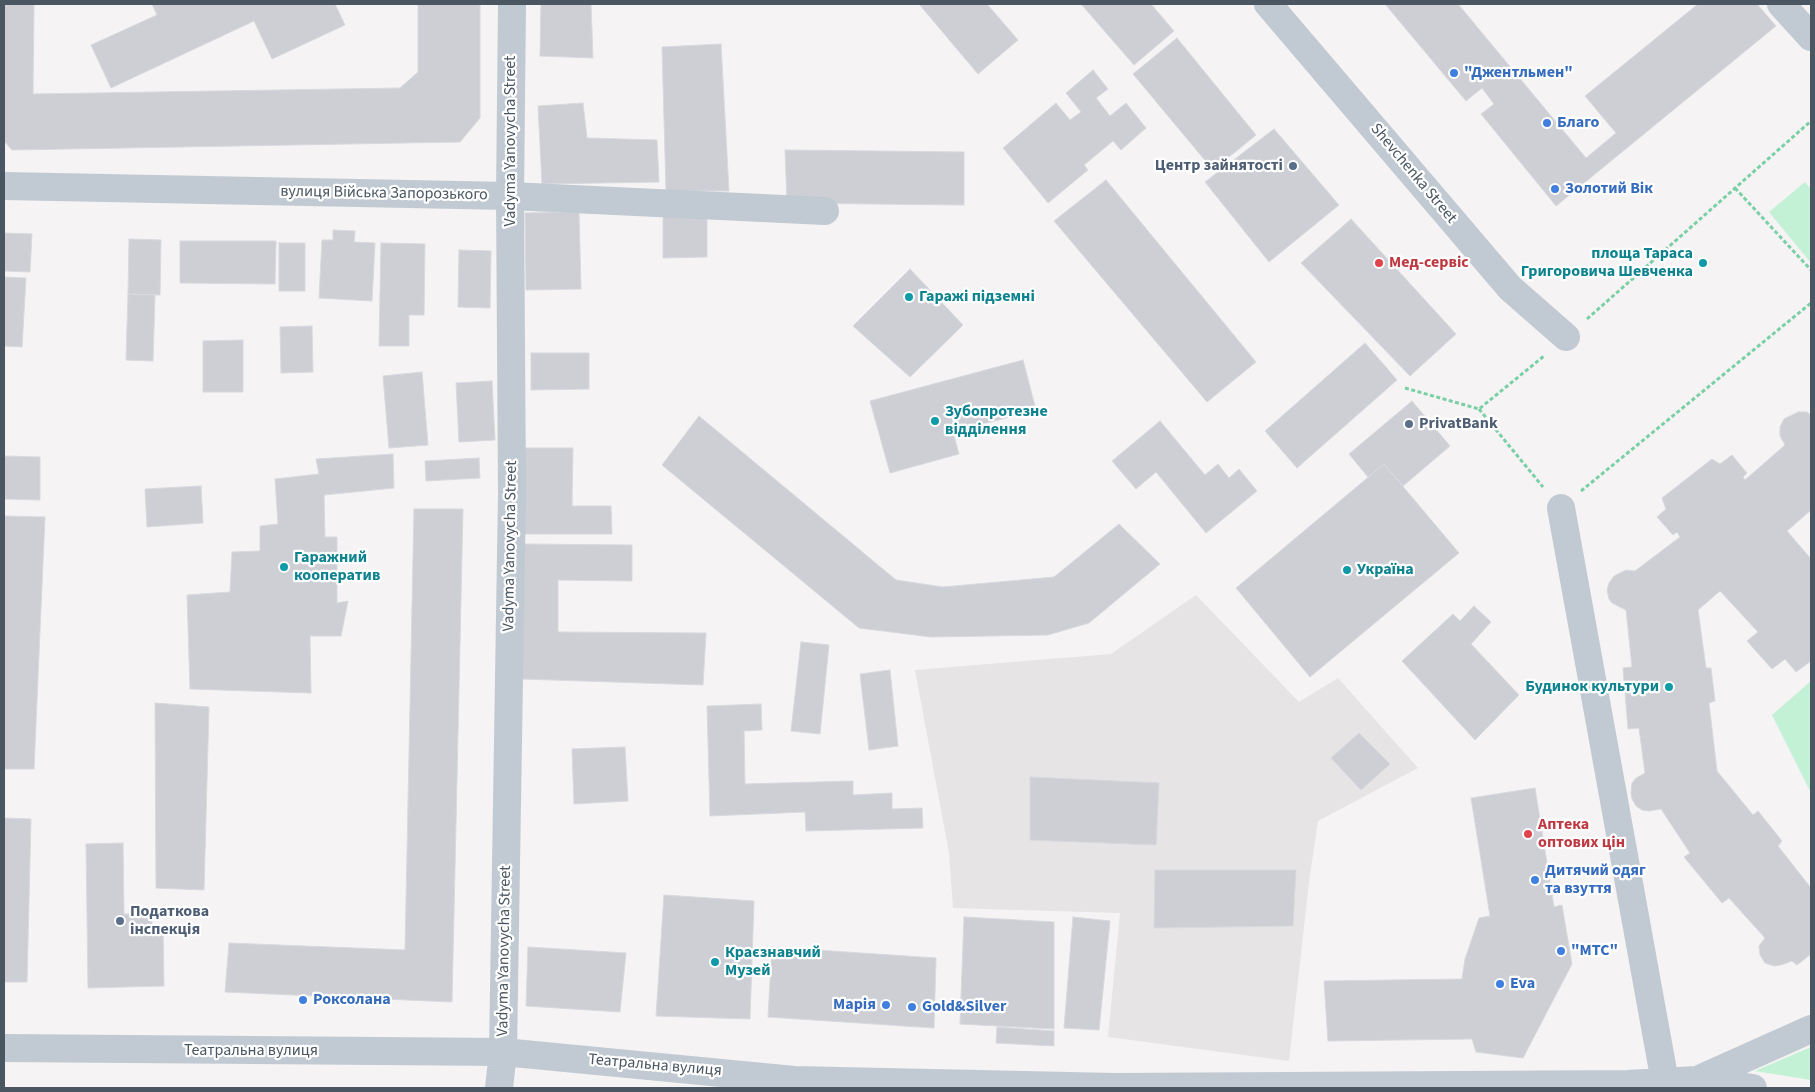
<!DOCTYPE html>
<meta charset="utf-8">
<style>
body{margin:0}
#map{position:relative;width:1815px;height:1092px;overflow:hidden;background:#f5f3f3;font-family:"Source Sans 3",sans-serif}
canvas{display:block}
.frame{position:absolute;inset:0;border:5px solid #4a5661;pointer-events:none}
</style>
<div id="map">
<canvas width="1815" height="1092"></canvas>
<div class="frame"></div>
</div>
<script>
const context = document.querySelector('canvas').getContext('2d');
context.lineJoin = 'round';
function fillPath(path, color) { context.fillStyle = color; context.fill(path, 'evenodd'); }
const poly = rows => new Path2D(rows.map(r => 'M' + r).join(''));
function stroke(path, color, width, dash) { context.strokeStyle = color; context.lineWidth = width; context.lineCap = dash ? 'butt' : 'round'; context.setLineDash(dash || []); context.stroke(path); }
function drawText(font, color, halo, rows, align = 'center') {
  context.font = font + ' "Source Sans 3",sans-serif'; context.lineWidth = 4.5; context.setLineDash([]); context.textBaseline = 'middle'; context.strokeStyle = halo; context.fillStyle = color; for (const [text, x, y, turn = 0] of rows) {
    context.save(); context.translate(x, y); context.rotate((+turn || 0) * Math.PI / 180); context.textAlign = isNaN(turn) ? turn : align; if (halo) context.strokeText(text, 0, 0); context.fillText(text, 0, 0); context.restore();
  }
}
fillPath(poly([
 [1196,595,1299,702,1338,678,1418,768,1318,821,1309,882,1289,1061,1108,1037,1120,913,953,908,949,853,915,670,1111,654]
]), '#e6e4e5');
fillPath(poly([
 [1805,182,1811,189,1811,263,1769,212],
 [1811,681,1811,793,1772,715],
 [1811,1047,1811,1080,1755,1071]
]), '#c3f1d5');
const building = poly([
 [4,4,34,4,33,94,400,88,418,72,418,4,480,4,480,118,460,142,12,150,4,141,4,4],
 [152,4,335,4,345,25,272,59,254,21,111,88,91,45,157,15,152,4],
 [541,4,591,4,593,58,540,56,541,4],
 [919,4,987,4,1018,40,978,74,919,4],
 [1081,4,1151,4,1174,31,1134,65,1081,4],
 [1385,4,1458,4,1586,158,1616,133,1585,96,1698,4,1757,4,1776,26,1556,206,1481,114,1494,104,1482,88,1466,101,1385,4],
 [1177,38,1256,135,1213,170,1133,74,1177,38],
 [721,44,729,191,666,191,662,47,721,44],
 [1093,70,1108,89,1096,98,1110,116,1126,103,1146,128,1121,150,1113,141,1084,165,1088,170,1048,203,1003,148,1056,103,1070,120,1081,112,1066,93,1093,70],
 [583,103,587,138,657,140,659,182,542,184,538,106,583,103],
 [1274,129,1339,205,1269,262,1205,182,1274,129],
 [785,150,964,152,964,205,787,203,785,150],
 [1106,180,1256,362,1207,402,1054,221,1106,180],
 [579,212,581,289,526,290,525,213,579,212],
 [707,214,707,257,663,258,663,215,707,214],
 [1351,219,1456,334,1410,376,1301,263,1351,219],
 [333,230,355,231,354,242,375,243,372,301,319,298,322,240,333,240,333,230],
 [4,233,32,234,30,272,4,271,4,233],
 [129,239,161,240,160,295,128,294,129,239],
 [180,241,276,241,275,284,180,283,180,241],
 [279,243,305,243,305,291,279,291,279,243],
 [381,243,425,244,424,315,409,315,409,346,379,346,381,243],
 [459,250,491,251,490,308,458,307,459,250],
 [910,269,963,325,910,377,853,326,910,269],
 [4,277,26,278,22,347,4,346,4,277],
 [128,294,155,295,153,361,126,360,128,294],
 [312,326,313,372,281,373,280,327,312,326],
 [243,340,243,392,203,392,203,341,243,340],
 [1365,343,1397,380,1297,468,1265,431,1365,343],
 [531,353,589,353,589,389,531,390,531,353],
 [1023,360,1036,410,953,432,959,454,890,473,870,401,1023,360],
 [422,372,428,445,389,448,383,376,422,372],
 [492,381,495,440,459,442,456,383,492,381],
 [1412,401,1450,446,1403,486,1384,464,1368,477,1349,454,1412,401],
 [1798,412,1807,412,1811,415,1811,510,1787,531,1811,559,1811,661,1796,672,1785,659,1772,669,1747,641,1758,632,1720,591,1698,610,1706,668,1711,668,1715,701,1709,703,1717,771,1753,815,1758,811,1782,841,1778,846,1811,888,1811,954,1797,965,1792,961,1781,965,1774,966,1765,963,1760,955,1759,946,1765,938,1729,898,1722,903,1684,857,1690,853,1661,809,1649,811,1642,810,1636,806,1632,799,1631,793,1632,783,1636,778,1645,773,1639,728,1628,729,1623,668,1632,667,1626,610,1612,603,1609,599,1607,590,1609,583,1614,576,1626,570,1635,571,1639,568,1680,537,1677,532,1673,535,1657,517,1666,509,1662,498,1712,459,1720,464,1732,455,1747,473,1743,477,1745,480,1785,445,1780,436,1780,427,1784,419,1798,412],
 [699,416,896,580,943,587,1054,577,1119,524,1160,564,1089,623,1048,635,931,637,859,628,662,465,699,416],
 [1160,421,1205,475,1218,464,1229,478,1239,469,1257,491,1206,533,1156,472,1136,489,1112,461,1160,421],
 [522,448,573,448,572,506,611,506,612,534,522,534,522,448],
 [393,454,394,488,324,495,325,537,337,537,337,603,348,601,341,636,310,636,311,693,190,689,187,595,230,592,232,552,260,551,260,526,278,524,275,479,319,474,316,459,393,454],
 [4,456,40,457,40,500,4,499,4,456],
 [479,458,480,478,426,481,425,461,479,458],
 [1384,464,1459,553,1310,677,1236,588,1384,464],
 [201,486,203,523,147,527,145,489,201,486],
 [414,509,463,509,452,1002,225,992,229,943,405,950,414,509],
 [4,516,45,517,34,769,4,769,4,516],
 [523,544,632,545,632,581,558,580,558,632,706,633,703,685,522,679,523,544],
 [1474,606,1491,622,1471,644,1519,695,1475,740,1402,661,1453,614,1460,621,1474,606],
 [801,642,829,645,820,734,791,731,801,642],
 [890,670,898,746,869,750,860,674,890,670],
 [155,703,209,707,204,890,156,888,155,703],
 [761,704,762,730,744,731,745,784,853,781,853,795,892,793,892,809,922,808,923,828,806,831,805,812,710,816,707,706,761,704],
 [1359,733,1390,764,1361,790,1331,758,1359,733],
 [625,747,628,801,574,804,572,749,625,747],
 [1030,777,1159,783,1156,845,1030,840,1030,777],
 [1535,788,1554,907,1562,905,1572,964,1523,1058,1476,1052,1472,1039,1328,1041,1324,981,1462,979,1465,959,1479,918,1490,916,1471,798,1535,788],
 [4,818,31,819,27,982,4,982,4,818],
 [123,843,124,914,152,914,152,929,163,928,164,986,88,988,86,844,123,843],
 [1155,870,1296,870,1293,926,1154,928,1155,870],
 [664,895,754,901,750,1019,656,1016,664,895],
 [964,917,1054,922,1054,1029,960,1024,964,917],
 [1073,917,1110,921,1099,1030,1064,1028,1073,917],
 [528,947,626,953,620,1012,526,1006,528,947],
 [772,947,936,958,934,1028,768,1017,772,947],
 [997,1027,1054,1031,1054,1046,996,1043,997,1027]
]);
fillPath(building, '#cdcfd5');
stroke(building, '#d7d9de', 1);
stroke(poly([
 [1735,188,1811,270],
 [1587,319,1811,121],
 [1405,388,1479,409,1544,356],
 [1479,409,1543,487],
 [1581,491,1811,303]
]), '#7ad0a6', 3, [4, 2.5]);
stroke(poly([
 [1268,4,1510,288,1566,337],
 [1781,4,1811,37],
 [4,186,510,196,825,211],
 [1561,508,1665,1082],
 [4,1048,503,1052,794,1080,1115,1087,1628,1084,1697,1080,1753,1088],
 [1697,1080,1811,1029],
 [499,1088,503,1052,512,492,510,196,512,4]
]), '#c1cad2', 28);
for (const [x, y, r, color] of [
 [1454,73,5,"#3f7fe0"],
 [1547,123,5,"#3f7fe0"],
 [1293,166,5,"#5c6f8a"],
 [1555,189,5,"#3f7fe0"],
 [1379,263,5,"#e0444e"],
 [1703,263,5,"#0f9aa8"],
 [909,297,5,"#0f9aa8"],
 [935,421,5,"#0f9aa8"],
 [1409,424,5,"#5c6f8a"],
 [284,567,5,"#0f9aa8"],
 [1347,570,5,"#0f9aa8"],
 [1669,687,5,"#0f9aa8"],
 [1528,834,5,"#e0444e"],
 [1535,880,5,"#3f7fe0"],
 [120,921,5,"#5c6f8a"],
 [1561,951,5,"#3f7fe0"],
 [715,962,5,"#0f9aa8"],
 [1500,984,5,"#3f7fe0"],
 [303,1000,5,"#3f7fe0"],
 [886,1005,5,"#3f7fe0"],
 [912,1007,5,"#3f7fe0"]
]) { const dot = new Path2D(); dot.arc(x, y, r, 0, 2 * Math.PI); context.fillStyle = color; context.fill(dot); stroke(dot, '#fff', 2); }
drawText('bold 16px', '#366cbe', '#fff', [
 ["\"Джентльмен\"",1464,73],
 ["Благо",1557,123],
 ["Золотий Вік",1565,189],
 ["Дитячий одяг",1545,871],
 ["та взуття",1545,889],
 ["\"МТС\"",1571,951],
 ["Eva",1510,984],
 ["Роксолана",313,1000],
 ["Марія",876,1005,"right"],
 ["Gold&Silver",922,1007]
], 'left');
drawText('16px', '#4a5661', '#fff', [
 ["Vadyma Yanovycha Street",511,141,-90],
 ["Shevchenka Street",1413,174,50],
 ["вулиця Війська Запорозького",384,194,1],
 ["Vadyma Yanovycha Street",511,546,-89],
 ["Vadyma Yanovycha Street",505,951,-89],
 ["Театральна вулиця",251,1051],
 ["Театральна вулиця",655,1066,5]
]);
drawText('bold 16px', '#4e5e75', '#fff', [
 ["Центр зайнятості",1283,166,"right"],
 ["PrivatBank",1419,424],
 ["Податкова",130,912],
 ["інспекція",130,930]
], 'left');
drawText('bold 16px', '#0d838f', '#fff', [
 ["площа Тараса",1693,254,"right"],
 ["Григоровича Шевченка",1693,272,"right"],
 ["Гаражі підземні",919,297],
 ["Зубопротезне",945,412],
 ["відділення",945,430],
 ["Гаражний",294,558],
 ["кооператив",294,576],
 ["Україна",1357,570],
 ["Будинок культури",1659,687,"right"],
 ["Краєзнавчий",725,953],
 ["Музей",725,971]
], 'left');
drawText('bold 16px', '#be3a42', '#fff', [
 ["Мед-сервіс",1389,263],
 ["Аптека",1538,825],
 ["оптових цін",1538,843]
], 'left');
</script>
